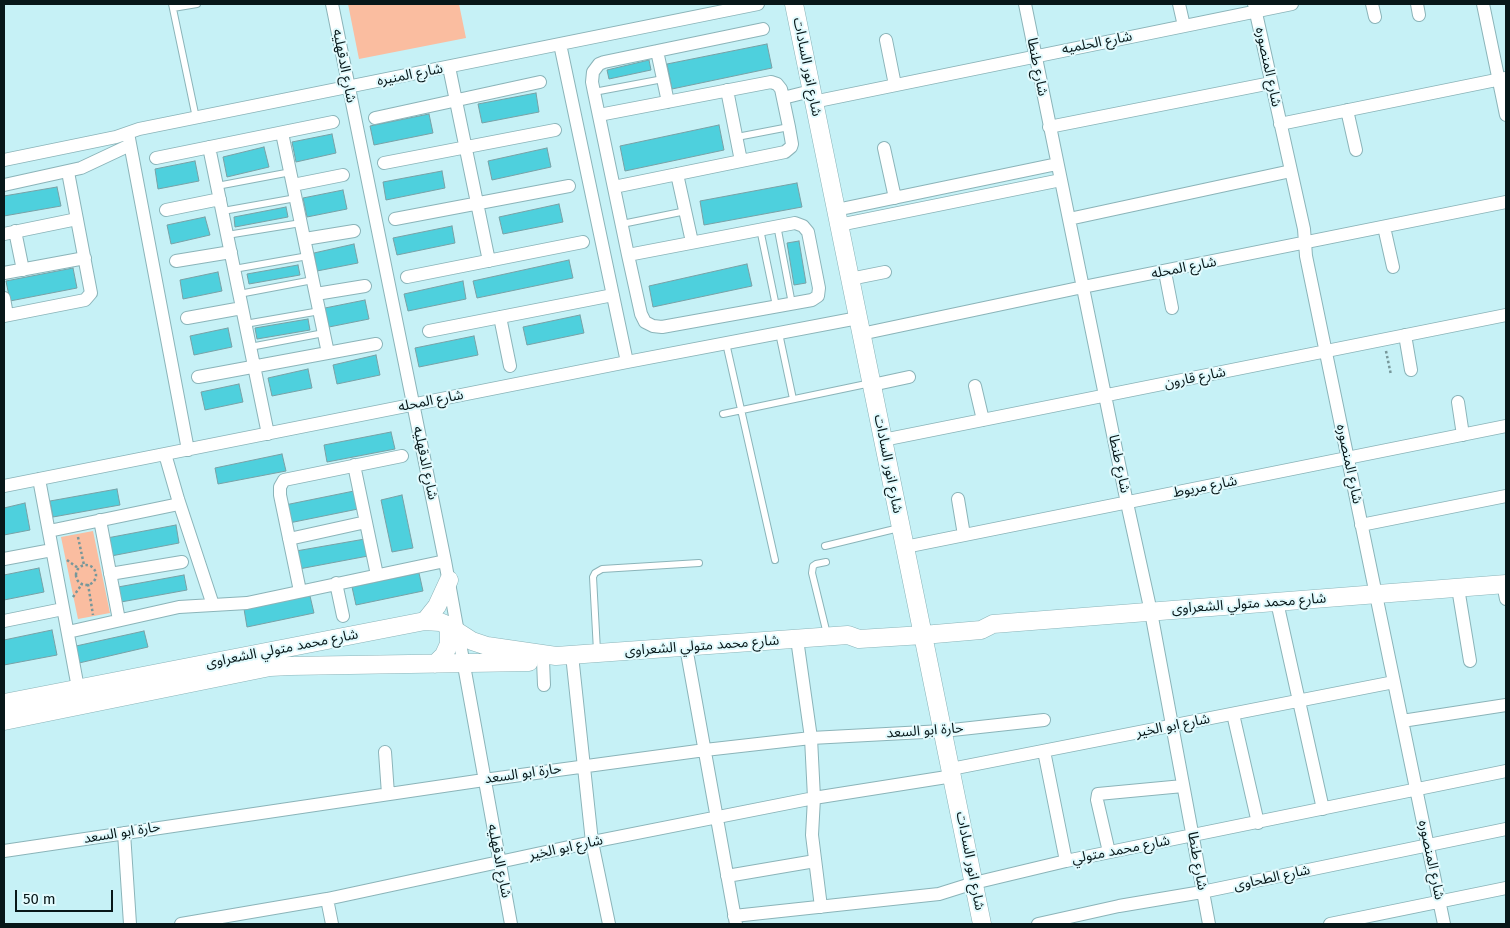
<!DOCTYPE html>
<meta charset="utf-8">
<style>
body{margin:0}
#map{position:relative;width:1510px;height:928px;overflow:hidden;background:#c6f1f6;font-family:"Fira Sans",sans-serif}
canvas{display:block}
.frame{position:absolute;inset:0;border:5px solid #071719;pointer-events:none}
.scale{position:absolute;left:15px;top:890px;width:98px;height:22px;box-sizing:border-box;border:2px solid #071719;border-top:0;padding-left:6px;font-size:15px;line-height:18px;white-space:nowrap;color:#071719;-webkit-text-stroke:4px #e1fafd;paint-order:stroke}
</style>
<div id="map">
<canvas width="1510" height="928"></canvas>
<div class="frame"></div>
<div class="scale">50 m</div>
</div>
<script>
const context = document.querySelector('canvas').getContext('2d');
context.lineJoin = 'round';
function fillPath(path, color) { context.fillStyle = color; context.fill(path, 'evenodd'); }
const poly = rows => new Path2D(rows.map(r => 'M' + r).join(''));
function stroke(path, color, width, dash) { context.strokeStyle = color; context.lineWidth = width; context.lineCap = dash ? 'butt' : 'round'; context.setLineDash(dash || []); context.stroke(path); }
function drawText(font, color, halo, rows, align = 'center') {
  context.font = font + ' "Fira Sans","Noto Sans Arabic",sans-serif'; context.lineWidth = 4; context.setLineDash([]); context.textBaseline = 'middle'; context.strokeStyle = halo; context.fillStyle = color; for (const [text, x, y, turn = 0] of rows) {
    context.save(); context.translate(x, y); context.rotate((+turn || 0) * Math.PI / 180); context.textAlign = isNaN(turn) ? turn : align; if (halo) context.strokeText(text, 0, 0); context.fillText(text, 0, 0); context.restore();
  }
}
fillPath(poly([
 [348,4,459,4,466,38,359,59],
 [93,531,110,613,78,619,61,537]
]), '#fabda0');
const building = poly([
 [767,44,772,68,672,89,667,64,767,44],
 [649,60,651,70,609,79,607,70,649,60],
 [536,93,539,112,482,123,478,104,536,93],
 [429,114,433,133,374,145,370,126,429,114],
 [719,125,724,150,625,171,620,146,719,125],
 [332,134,336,153,296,162,292,142,332,134],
 [264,147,269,167,227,177,223,157,264,147],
 [547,148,551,167,492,180,488,161,547,148],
 [195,161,199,181,158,189,155,169,195,161],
 [442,171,445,188,386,200,383,182,442,171],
 [797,183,802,207,704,225,700,201,797,183],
 [57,187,61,206,4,216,4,196,57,187],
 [343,190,347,209,307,217,303,198,343,190],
 [559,204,563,222,503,234,499,217,559,204],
 [286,207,288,217,235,227,234,217,286,207],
 [205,217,210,235,171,244,167,225,205,217],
 [452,226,455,243,397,255,393,238,452,226],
 [799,241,806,283,794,285,787,243,799,241],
 [354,244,358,263,317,271,314,253,354,244],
 [569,260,573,278,477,298,473,281,569,260],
 [747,264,752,286,653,307,649,286,747,264],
 [298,265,300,275,249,284,247,274,298,265],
 [73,268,77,288,10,301,6,281,73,268],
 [218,272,222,291,183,299,180,280,218,272],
 [463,281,466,299,408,311,404,294,463,281],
 [365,300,369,319,329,327,325,308,365,300],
 [580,315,584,333,527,345,523,327,580,315],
 [308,319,310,330,257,339,255,328,308,319],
 [228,328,232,347,194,355,190,336,228,328],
 [474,336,478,355,419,367,415,348,474,336],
 [376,355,380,375,337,384,333,365,376,355],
 [308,369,312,388,272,396,268,378,308,369],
 [239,384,243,402,205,410,201,392,239,384],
 [391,432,395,449,327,462,324,445,391,432],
 [282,454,286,471,218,484,215,468,282,454],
 [117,489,120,505,53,517,50,501,117,489],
 [354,491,358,509,289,523,285,505,354,491],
 [402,495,413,548,392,552,381,500,402,495],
 [25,503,30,530,4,535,4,508,25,503],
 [176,525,179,543,111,556,107,538,176,525],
 [365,539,368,556,299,569,296,551,365,539],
 [39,568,44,592,4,600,4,575,39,568],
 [419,573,423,591,356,605,352,587,419,573],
 [184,575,187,590,121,602,118,587,184,575],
 [310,596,314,613,247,627,244,609,310,596],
 [52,630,57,655,4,665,4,640,52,630],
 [144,631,148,647,79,663,76,646,144,631]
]);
fillPath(building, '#4ed0dd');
stroke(building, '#78a1a6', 1);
const lane = poly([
 [172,4,196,118],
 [173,8,197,4],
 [594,92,663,79],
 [737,137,789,127],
 [217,186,291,172],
 [223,211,296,198],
 [622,224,686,211],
 [777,225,792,304],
 [760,229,776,306],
 [227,235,301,223],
 [234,269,308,256],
 [239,294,313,280],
 [245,324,320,311],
 [779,333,793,399],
 [726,343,775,560],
 [250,347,324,333],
 [723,414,871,383],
 [825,546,899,528],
 [826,562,816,564,813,566,812,573,827,634],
 [597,651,593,577,595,573,602,569,699,563]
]);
const street = poly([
 [332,4,445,561,511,924],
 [1025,4,1127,503,1151,612,1209,924],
 [1179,4,1184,26],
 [1254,4,1304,229,1306,256,1444,924],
 [1372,4,1375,17],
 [1417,4,1419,15],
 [1483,4,1506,115],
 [886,40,895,85],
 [560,44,627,362],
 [657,51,668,102],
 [449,67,489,261],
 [727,90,741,161],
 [783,98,811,91],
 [813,102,1292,4],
 [1347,110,1356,150],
 [599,115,771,82,777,84,781,89,789,127,792,144,791,147,785,152,614,187],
 [375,118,540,82],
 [1280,124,1506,78],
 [1049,127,1271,83],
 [128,133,188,450],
 [282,133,328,353],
 [209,147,268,434],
 [884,148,895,198],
 [156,158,333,122],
 [4,160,116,137,139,129,758,4],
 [384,163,555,130],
 [677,174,692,242],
 [4,185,81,168,130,145],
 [293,185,343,175],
 [166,210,220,199],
 [836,210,1057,164],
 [395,219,569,186],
 [1069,219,1291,171],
 [839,225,1061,180],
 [1384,227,1393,267],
 [15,231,23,270],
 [4,234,77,219],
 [305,239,354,231],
 [628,255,795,223,803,226,808,232,819,288,818,296,812,300,662,327,653,326,645,322,641,314,628,255,594,92,592,82,593,72,599,64,604,62,763,29],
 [176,261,231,252],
 [1165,272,1172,308],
 [4,273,85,258],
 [407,277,583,242],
 [850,279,885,272],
 [316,294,365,286],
 [4,298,7,315],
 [4,316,85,300,91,293,68,172],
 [500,317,510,366],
 [187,318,242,308],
 [429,331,613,295],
 [861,334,1083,287,1506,202],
 [1405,335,1411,370],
 [198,377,376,344],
 [872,385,909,377],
 [975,386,983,420],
 [1458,402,1463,435],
 [883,440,1506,315],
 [165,454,178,499,213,605],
 [354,465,377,575],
 [39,479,78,688],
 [4,486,627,362,858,318],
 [958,499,964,535],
 [100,520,119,620],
 [1361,525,1506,496],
 [49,531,179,504],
 [289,539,366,522],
 [905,547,1506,426],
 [4,559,52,550],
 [110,574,182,562],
 [336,583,343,616],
 [1503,584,1506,599],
 [1458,588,1470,661],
 [300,591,280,495,280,487,284,480,402,456],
 [1277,602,1323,809],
 [4,621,63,609],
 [68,632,179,607,247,603,445,561],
 [797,639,811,738,814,798,812,835,821,907],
 [686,647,736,924],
 [572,655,592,842,609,924],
 [543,660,544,685],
 [1233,714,1258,823],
 [1402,721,1506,705],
 [1044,751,1066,861],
 [385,752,388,794],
 [951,769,1394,682],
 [124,833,130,924],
 [4,851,484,780,705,750,811,738,943,731,1044,720],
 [1109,852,1097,800,1098,794,1183,786],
 [727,876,815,861],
 [327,899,332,924],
 [734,916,939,894,974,883,1066,861,1506,771],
 [181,924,327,899,592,842,814,798,953,776],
 [1038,924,1119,906,1202,892,1506,829],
 [1330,924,1506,888]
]);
const secondary = poly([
 [794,4,982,924],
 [425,621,437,606,449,580],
 [435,664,444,655,449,644,449,631,447,625],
 [4,703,425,621,440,622,447,625,472,641,487,646,556,656,848,635,859,639,923,635,981,630,993,624,1506,584],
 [4,721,270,667,290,666,529,662]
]);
stroke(lane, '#8bb4b9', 8);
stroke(street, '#8bb4b9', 14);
stroke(secondary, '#8bb4b9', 19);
stroke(poly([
 [1386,351,1391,375],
 [78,537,84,565],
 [67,560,78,568],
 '76 575a10 10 0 1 1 20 0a10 10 0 1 1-20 0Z',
 [88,584,93,615],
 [73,597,82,584]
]), '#77979a', 2.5, [2.5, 2.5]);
stroke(lane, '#fff', 6);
stroke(street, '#fff', 12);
stroke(secondary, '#fff', 18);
drawText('14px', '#071719', '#e1fafd', [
 ["شارع الحلميه",1097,43,-11],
 ["شارع الدقهليه",344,66,79],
 ["شارع انور السادات",807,67,79],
 ["شارع طنطا",1037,67,79],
 ["شارع المنصوره",1268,67,78],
 ["شارع المنيره",410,75,-11],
 ["شارع المحله",1184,268,-11],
 ["شارع قارون",1195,378,-11],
 ["شارع المحله",431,401,-11],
 ["شارع الدقهليه",425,463,78],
 ["شارع انور السادات",888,464,79],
 ["شارع طنطا",1119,464,78],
 ["شارع المنصوره",1349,464,78],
 ["شارع مريوط",1205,487,-11],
 ["شارع محمد متولي الشعراوى",1249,604,-4],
 ["شارع محمد متولي الشعراوى",702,646,-4],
 ["شارع محمد متولي الشعراوى",282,649,-11],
 ["شارع ابو الخير",1173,726,-11],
 ["حارة ابو السعد",925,731,-4],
 ["حارة ابو السعد",523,774,-8],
 ["حارة ابو السعد",122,833,-9],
 ["شارع ابو الخير",566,848,-12],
 ["شارع محمد متولي",1121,850,-11],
 ["شارع المنصوره",1431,860,78],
 ["شارع الدقهليه",499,861,79],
 ["شارع انور السادات",970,861,79],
 ["شارع طنطا",1197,861,80],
 ["شارع الطحاوى",1272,878,-12]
]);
</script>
